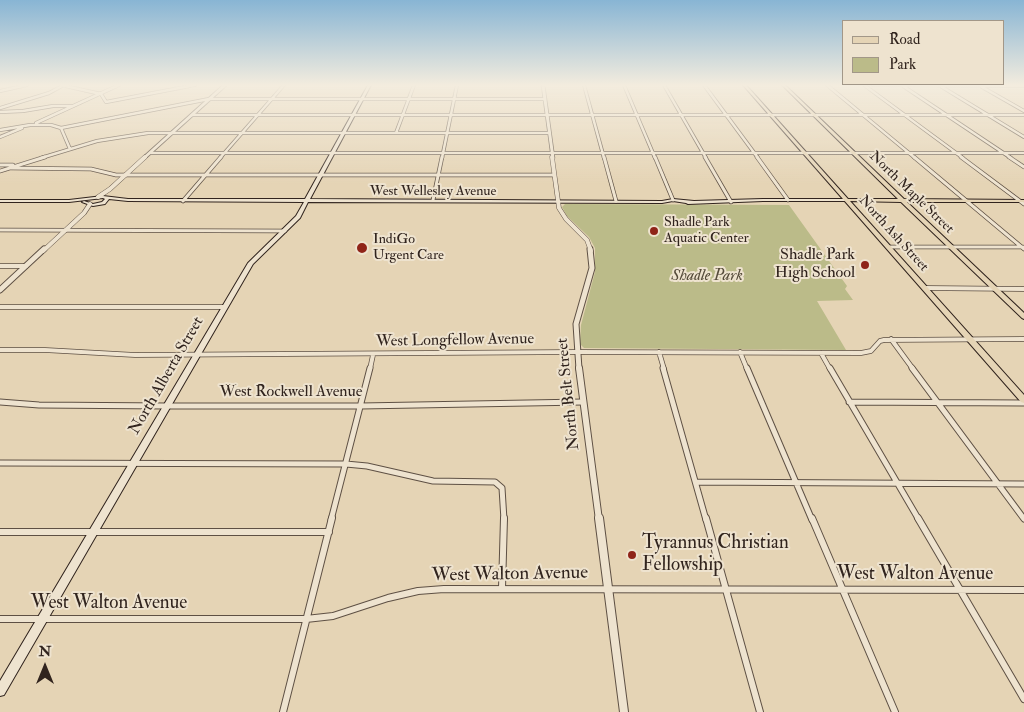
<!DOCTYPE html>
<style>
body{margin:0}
#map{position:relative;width:1024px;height:712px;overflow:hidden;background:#e5d4b5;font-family:"IM FELL Double Pica",serif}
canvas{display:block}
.legend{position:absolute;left:842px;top:20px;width:162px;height:65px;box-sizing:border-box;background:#eee3cf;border:1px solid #a29788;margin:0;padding:6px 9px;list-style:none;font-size:15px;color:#31241e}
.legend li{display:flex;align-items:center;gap:10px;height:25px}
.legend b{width:25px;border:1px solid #a29788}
.north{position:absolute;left:20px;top:642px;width:50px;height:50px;-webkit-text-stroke:4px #eee3cf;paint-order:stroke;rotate:0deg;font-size:14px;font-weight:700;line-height:20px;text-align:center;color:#31241e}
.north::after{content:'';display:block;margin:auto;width:18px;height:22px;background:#31241e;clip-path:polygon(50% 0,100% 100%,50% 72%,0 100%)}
</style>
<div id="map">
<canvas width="1024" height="712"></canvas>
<ul class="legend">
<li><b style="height:6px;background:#e5d4b5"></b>Road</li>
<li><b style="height:14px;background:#bbbb89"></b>Park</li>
</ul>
<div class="north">N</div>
</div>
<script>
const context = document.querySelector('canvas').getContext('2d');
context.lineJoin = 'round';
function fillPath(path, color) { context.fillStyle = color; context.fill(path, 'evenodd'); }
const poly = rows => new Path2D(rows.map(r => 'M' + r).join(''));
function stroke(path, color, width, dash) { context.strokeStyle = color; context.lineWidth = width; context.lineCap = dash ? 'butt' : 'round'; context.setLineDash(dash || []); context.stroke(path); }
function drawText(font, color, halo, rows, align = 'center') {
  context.font = font + ' "IM FELL Double Pica",serif'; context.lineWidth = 4; context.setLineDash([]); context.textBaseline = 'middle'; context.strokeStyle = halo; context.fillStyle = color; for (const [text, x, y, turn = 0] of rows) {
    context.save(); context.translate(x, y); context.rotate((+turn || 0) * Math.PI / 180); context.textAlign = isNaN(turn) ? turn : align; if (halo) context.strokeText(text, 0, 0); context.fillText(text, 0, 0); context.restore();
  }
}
fillPath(poly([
 [565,204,789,205,847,286,845,289,853,300,817,301,846,350,584,348,580,344,581,325,595,272,595,248,589,237,567,216,562,207]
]), '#bbbb89');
const minorFar4 = poly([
 [61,85,101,94,106,102,195,85],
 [584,85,604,158],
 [624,85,655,158],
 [664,85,706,158],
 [704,85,758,158],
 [827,85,915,158],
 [864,85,963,158],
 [873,85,1024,86],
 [903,86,1011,158],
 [942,87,1024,137],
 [982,87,1024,111],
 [0,91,27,85],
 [0,108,49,93,62,86],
 [0,112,23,111,53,106,73,106],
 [192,115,1024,115],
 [36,123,119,85],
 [61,128,70,149],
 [0,130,30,125,51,125,61,128,209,99,545,99],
 [396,133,414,85],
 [0,137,22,128],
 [151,153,1024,153],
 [41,158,97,141,148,133,549,133],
 [220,158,284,85],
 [442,158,457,85]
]);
const minorFar3 = poly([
 [604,157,616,201],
 [655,157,673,200],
 [705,157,731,202],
 [757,157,788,200],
 [914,157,1024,249],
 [961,157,1024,204],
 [1009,157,1024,167],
 [0,165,13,165],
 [11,168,91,169,116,175,554,175],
 [0,171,45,157],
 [433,200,442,157],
 [183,201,221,157],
 [0,230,285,231],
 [888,247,1023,247]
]);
const minorFar2 = poly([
 [0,266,26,266],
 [925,288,1024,289],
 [0,307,225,307],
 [891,339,913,369],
 [0,350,45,350,135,355,577,352,861,353,871,351,880,341,884,340,1024,339],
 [659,352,664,369],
 [740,352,747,369],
 [821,353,830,369],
 [370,369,373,355]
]);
const minorFar1 = poly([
 [663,368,706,520],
 [747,368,812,520],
 [830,368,919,520],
 [912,368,1024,519],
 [0,402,39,405,167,406,361,406,583,402],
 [849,402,1024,403],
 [0,463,346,464,367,466,433,481,495,482,502,488,504,520],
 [696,482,1024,484],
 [331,520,370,368]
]);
const minor = poly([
 [706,518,760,712],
 [812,518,895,712],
 [918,518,1024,699],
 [0,532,329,532],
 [502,588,504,518],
 [0,619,306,619,333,616,388,598,418,591,444,589,1024,590],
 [283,712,332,518]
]);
const tertiaryFar4 = poly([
 [543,85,553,158],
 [144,158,225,85]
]);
const tertiaryFar3 = poly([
 [552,157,559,208,566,219,587,240,591,251],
 [98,197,110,189,145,157],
 [43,251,84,213,90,204]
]);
const tertiaryFar2 = poly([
 [0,290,44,249],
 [579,369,576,324,592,268,590,249]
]);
const tertiaryFar1 = poly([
 [579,368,599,520]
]);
const tertiary = poly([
 [599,518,624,712]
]);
const secondary = poly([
 [368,85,371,85,310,199,662,201,673,199,694,201,763,199,846,199,848,200,846,201,763,201,688,204,686,203,673,201,662,203,308,202,300,218,253,264,4,695,0,696,0,681,248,263,296,216,304,202,128,201,109,199,105,204,93,206,82,202,84,201,93,204,102,202,105,199,103,198,69,202,0,202,0,200,69,200,103,196,128,199,305,199,368,85]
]);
const primary = poly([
 [743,85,746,85,848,199,898,199,782,85,785,85,904,199,1024,200,1024,202,907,202,1024,313,1024,319,1022,318,901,202,850,201,1024,395,1024,403,1021,402,743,85]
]);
stroke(minorFar4, '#5e5044', 4);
stroke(minorFar3, '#5e5044', 4.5);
stroke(minorFar2, '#5e5044', 5.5);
stroke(minorFar1, '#5e5044', 7);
stroke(minor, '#5e5044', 8);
stroke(tertiaryFar4, '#5e5044', 4.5);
stroke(tertiaryFar3, '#5e5044', 5);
stroke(tertiaryFar2, '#5e5044', 7);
stroke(tertiaryFar1, '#5e5044', 8);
stroke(tertiary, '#5e5044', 10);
stroke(secondary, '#31241e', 2);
stroke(primary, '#31241e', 2);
stroke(minorFar4, '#eee3cf', 2.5);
stroke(minorFar3, '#eee3cf', 3);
stroke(minorFar2, '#eee3cf', 4);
stroke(minorFar1, '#eee3cf', 5);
stroke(minor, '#eee3cf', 6);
stroke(tertiaryFar4, '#eee3cf', 3);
stroke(tertiaryFar3, '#eee3cf', 4);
stroke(tertiaryFar2, '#eee3cf', 5);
stroke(tertiaryFar1, '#eee3cf', 6);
stroke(tertiary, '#eee3cf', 8);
fillPath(secondary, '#eee3cf');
fillPath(primary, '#e5d4b5');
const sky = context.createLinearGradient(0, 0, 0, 185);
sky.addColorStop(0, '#88b5d4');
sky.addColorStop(0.46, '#f3ecde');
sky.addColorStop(1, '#f3ecde00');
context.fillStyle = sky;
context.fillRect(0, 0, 1024, 185);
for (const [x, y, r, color] of [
 [654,231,5,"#8f2418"],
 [362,248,6,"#8f2418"],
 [865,265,5,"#8f2418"],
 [632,555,5,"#8f2418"]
]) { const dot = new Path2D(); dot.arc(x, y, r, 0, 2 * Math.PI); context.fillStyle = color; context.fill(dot); stroke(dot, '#eee3cf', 2); }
drawText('14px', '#31241e', '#eee3cf', [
 ["West Wellesley Avenue",433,192],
 ["North Maple Street",911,193,44],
 ["North Ash Street",893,234,48]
]);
drawText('14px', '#31241e', '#eee3cf', [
 ["Shadle Park",664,223],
 ["Aquatic Center",664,239],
 ["IndiGo",373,240],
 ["Urgent Care",373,256]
], 'left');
drawText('16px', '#31241e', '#eee3cf', [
 ["Shadle Park",855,256],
 ["High School",855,274]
], 'right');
drawText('italic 16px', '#544a39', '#eee3cf', [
 ["Shadle Park",707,277]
]);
drawText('16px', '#31241e', '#eee3cf', [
 ["West Longfellow Avenue",455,341,-1],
 ["North Alberta Street",167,376,-60],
 ["West Rockwell Avenue",291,393],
 ["North Belt Street",569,394,-96]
]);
drawText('19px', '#31241e', '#eee3cf', [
 ["Tyrannus Christian",642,544],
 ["Fellowship",642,566]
], 'left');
drawText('19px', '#31241e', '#eee3cf', [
 ["West Walton Avenue",510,575,-1],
 ["West Walton Avenue",915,575],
 ["West Walton Avenue",109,604]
]);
</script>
